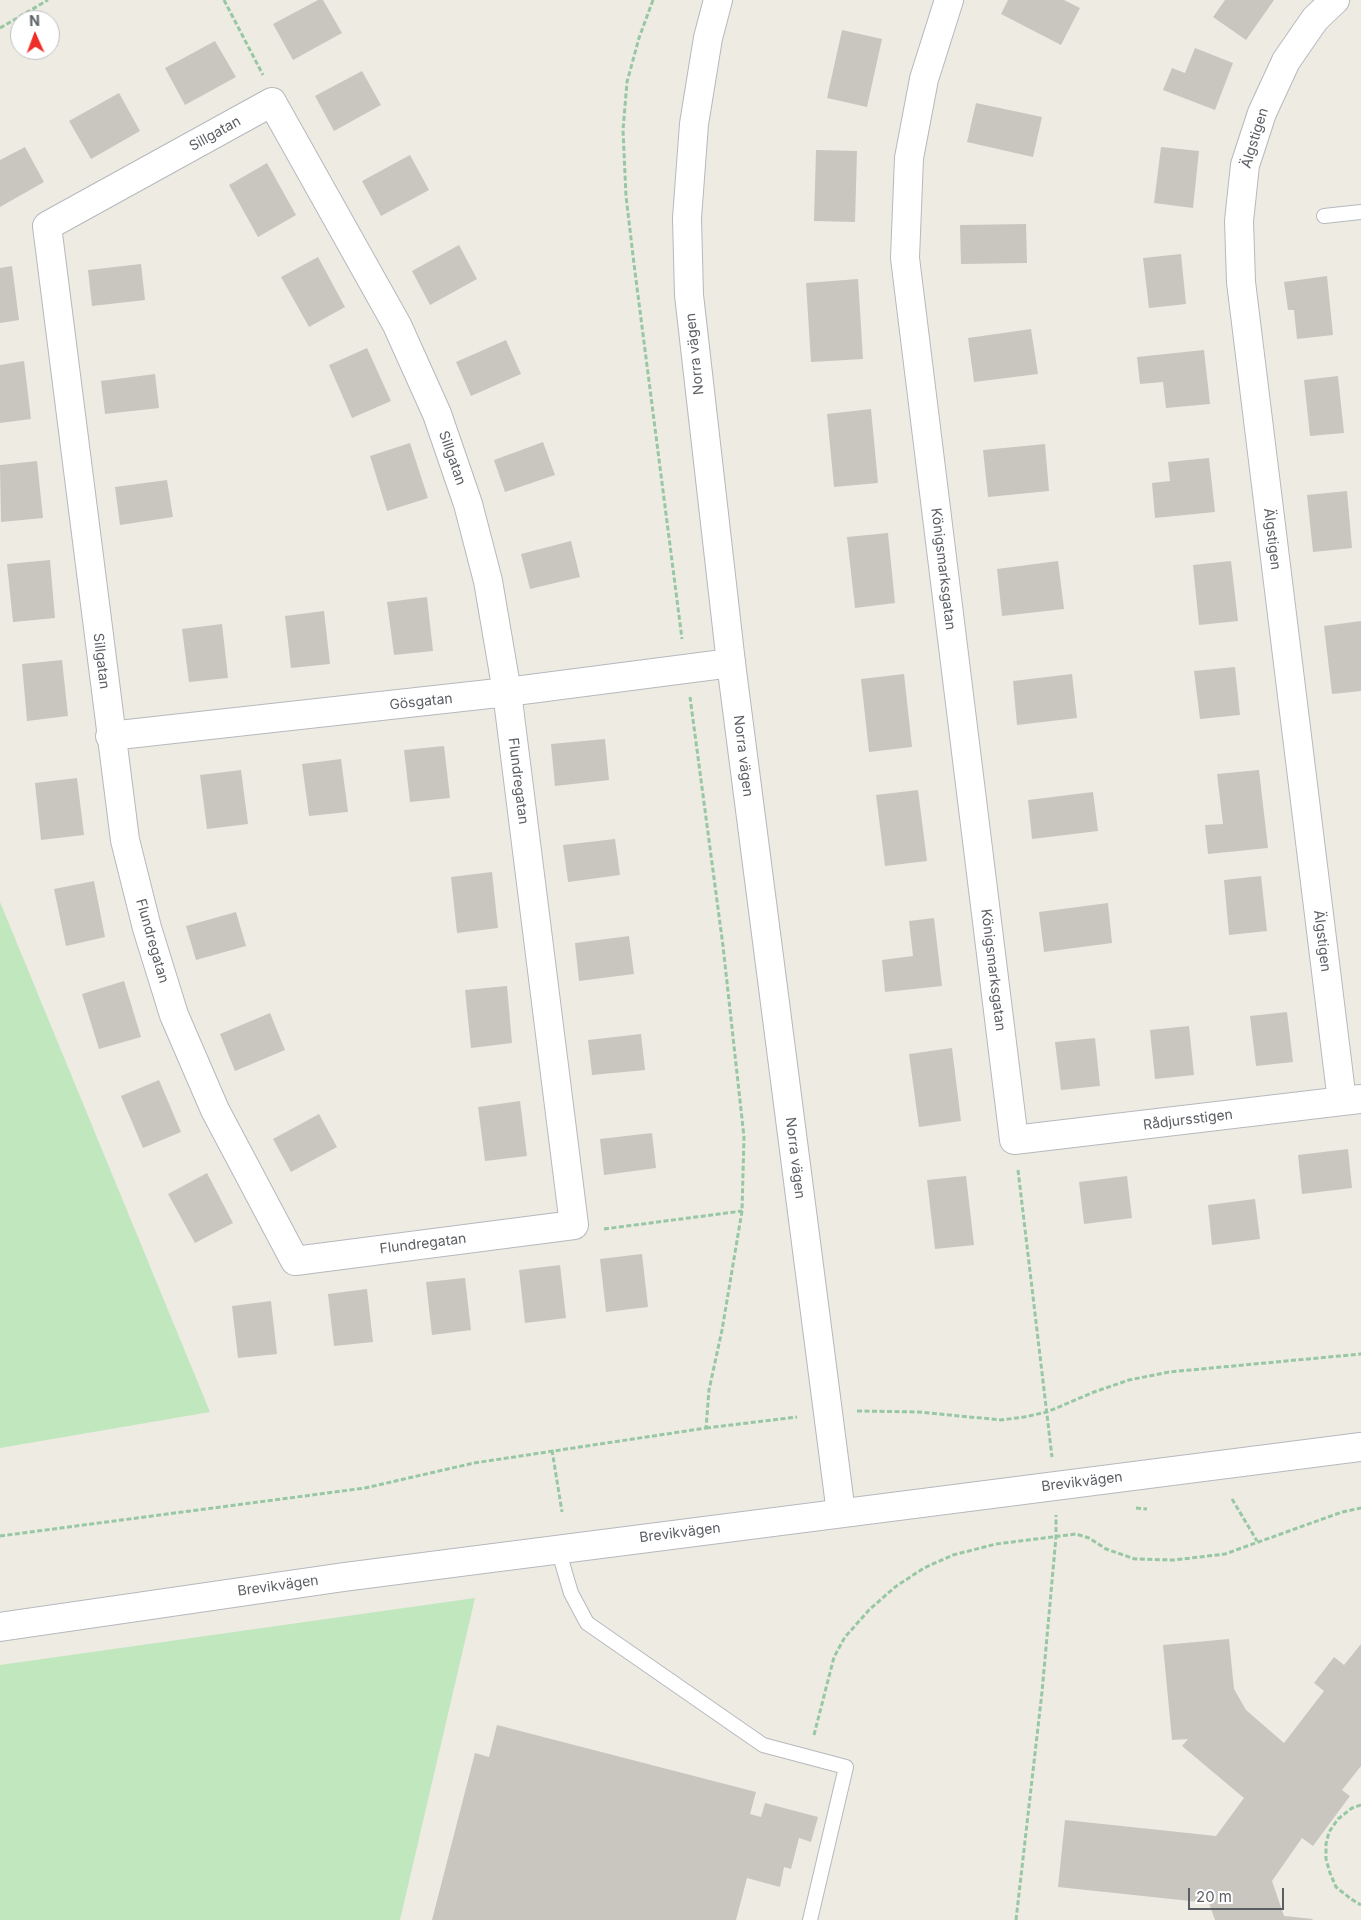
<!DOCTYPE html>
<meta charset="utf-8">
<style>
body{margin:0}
#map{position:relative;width:1361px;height:1920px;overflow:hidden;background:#eeebe3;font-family:Inter,sans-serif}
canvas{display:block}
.north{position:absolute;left:10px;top:10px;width:50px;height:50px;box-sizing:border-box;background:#fff;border:1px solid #bdbfc1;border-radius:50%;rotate:358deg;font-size:14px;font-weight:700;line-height:20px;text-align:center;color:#5b5f64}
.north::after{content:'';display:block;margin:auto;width:18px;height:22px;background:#ee2e29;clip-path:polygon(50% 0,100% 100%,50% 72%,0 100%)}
.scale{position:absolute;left:1188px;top:1888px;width:96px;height:22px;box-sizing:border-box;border:2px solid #5b5f64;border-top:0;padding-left:6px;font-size:15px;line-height:18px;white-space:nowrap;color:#5b5f64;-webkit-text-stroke:4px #fff;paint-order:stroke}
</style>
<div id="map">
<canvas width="1361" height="1920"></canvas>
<div class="north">N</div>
<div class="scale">20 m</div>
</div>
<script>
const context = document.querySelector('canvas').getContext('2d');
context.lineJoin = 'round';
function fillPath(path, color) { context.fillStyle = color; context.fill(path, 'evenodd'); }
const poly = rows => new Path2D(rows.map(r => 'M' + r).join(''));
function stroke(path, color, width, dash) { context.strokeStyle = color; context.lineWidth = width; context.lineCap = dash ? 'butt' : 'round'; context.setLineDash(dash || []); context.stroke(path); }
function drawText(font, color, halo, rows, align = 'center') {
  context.font = font + ' Inter,sans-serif'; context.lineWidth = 4; context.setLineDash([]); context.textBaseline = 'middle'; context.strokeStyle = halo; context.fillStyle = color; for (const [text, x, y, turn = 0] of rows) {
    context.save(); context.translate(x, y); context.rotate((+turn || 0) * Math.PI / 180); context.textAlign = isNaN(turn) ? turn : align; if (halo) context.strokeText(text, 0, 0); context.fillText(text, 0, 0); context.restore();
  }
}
fillPath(poly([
 [0,902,210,1412,0,1448],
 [475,1598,400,1920,0,1920,0,1665]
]), '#c0e7be');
fillPath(poly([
 [318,0,323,0,342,33,293,60,273,24],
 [1008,0,1064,0,1080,8,1061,45,1001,14],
 [1225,0,1274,0,1246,40,1213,17],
 [842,30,882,39,867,107,827,98],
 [215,41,236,77,185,105,165,68],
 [1195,48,1233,63,1215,110,1163,90,1172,68,1185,73],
 [362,71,381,105,334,131,315,96],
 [119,93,140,131,91,159,69,121],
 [976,103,1042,117,1033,157,967,142],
 [25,147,44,182,0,207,0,160],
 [1161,147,1199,151,1193,208,1154,203],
 [816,150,857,151,855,222,814,221],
 [410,155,429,190,381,216,362,181],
 [267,163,296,215,258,237,229,185],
 [1026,224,1027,263,961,264,960,225],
 [459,245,477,279,430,305,412,271],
 [1181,254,1186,304,1149,308,1143,258],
 [318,257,345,307,309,327,281,277],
 [141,264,145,300,92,306,88,270],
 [12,266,19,320,0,323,0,268],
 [1327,276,1333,335,1297,339,1294,310,1288,310,1284,282],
 [858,279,863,359,811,362,806,283],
 [1031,329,1038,374,974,382,968,338],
 [506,340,521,374,471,396,456,362],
 [367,348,391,401,352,418,329,365],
 [1204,350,1210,404,1166,408,1163,382,1140,384,1137,357],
 [24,361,31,419,0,423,0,365],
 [155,374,159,408,105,414,101,381],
 [1338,376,1344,433,1310,436,1304,380],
 [871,409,878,483,834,487,827,414],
 [543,442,555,475,505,492,494,460],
 [410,443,428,498,387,511,370,456],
 [1045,444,1049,491,988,497,983,450],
 [1209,458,1215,512,1155,518,1152,483,1170,481,1168,462],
 [37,461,43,518,1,522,0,465],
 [167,480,173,517,120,525,115,487],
 [1347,491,1352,548,1313,552,1307,495],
 [888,533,895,603,855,608,847,537],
 [571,541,580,577,530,589,521,554],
 [50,560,55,618,13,622,7,564],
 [1058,561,1064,609,1002,616,997,569],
 [1231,561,1238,621,1199,625,1193,565],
 [427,597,433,651,394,655,387,602],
 [324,611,330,664,291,668,285,616],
 [1361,621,1361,691,1332,694,1324,626],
 [222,624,228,678,189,682,182,629],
 [62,660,68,716,27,721,22,664],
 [1235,667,1240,715,1200,719,1194,671],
 [904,674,912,747,869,752,861,679],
 [1072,674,1077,718,1017,725,1013,681],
 [605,739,609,780,555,786,551,744],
 [444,746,450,798,410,802,404,750],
 [341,759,348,812,309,816,302,764],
 [241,770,248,824,207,829,200,775],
 [1259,770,1268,848,1208,854,1205,825,1223,824,1217,774],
 [77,778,84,835,41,840,35,783],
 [918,790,927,861,885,866,876,795],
 [1093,792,1098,831,1032,839,1028,800],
 [615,839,620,875,568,882,563,845],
 [492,872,498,928,457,933,451,877],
 [1261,876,1267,931,1229,935,1224,880],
 [94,881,105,937,66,946,54,889],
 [1108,903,1112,943,1044,952,1039,912],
 [236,912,246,946,196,960,186,926],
 [934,918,942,986,885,992,882,960,913,956,909,921],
 [629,936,634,974,579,981,575,943],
 [124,981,141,1037,99,1049,82,994],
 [507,986,512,1043,471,1048,465,990],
 [1287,1012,1293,1062,1256,1066,1250,1016],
 [270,1013,285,1050,235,1071,220,1034],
 [1189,1026,1194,1075,1155,1079,1150,1030],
 [641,1034,645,1070,592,1075,588,1040],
 [1095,1038,1100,1086,1061,1090,1055,1042],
 [952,1048,961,1121,919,1127,909,1054],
 [159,1080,181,1132,143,1148,121,1096],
 [520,1101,527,1156,485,1161,478,1107],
 [319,1114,337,1147,291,1172,273,1139],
 [652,1133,656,1168,604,1175,600,1139],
 [1348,1149,1352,1188,1302,1194,1298,1155],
 [207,1173,233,1223,195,1243,168,1194],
 [966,1176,974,1245,935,1249,927,1180],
 [1127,1176,1132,1218,1084,1224,1079,1182],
 [1255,1199,1260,1239,1212,1245,1208,1205],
 [642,1254,648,1307,606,1312,600,1259],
 [560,1265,566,1318,525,1323,519,1270],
 [465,1278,471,1330,432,1335,426,1282],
 [367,1289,373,1342,334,1346,328,1294],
 [271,1301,277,1354,238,1358,232,1306],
 [1229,1639,1234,1689,1246,1710,1284,1743,1324,1691,1314,1683,1334,1657,1344,1665,1361,1644,1361,1766,1342,1790,1350,1796,1313,1846,1302,1838,1272,1881,1284,1916,1313,1919,1312,1920,1215,1920,1209,1903,1058,1887,1065,1820,1216,1836,1244,1798,1182,1746,1188,1739,1172,1740,1163,1645],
 [497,1725,756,1792,750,1814,761,1817,765,1803,818,1817,811,1842,799,1838,791,1869,784,1867,780,1887,747,1878,736,1920,432,1920,475,1753,489,1757]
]), '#c9c6c0');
const service = poly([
 [1324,216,1361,212],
 [558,1549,571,1593,587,1623,763,1745,846,1767,810,1920]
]);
const minor = poly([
 [949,0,924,79,909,158,905,258,1014,1140,1361,1099],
 [1335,0,1315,19,1286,61,1262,113,1245,165,1239,221,1241,282,1342,1101],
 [272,102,397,325,437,414,468,504,488,581,507,692,574,1225,295,1261,215,1110,174,1015,147,928,125,840,47,226,272,102],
 [110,736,507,692,731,663]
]);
const tertiary = poly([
 [718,0,708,38,694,124,687,218,689,295,731,663,841,1513],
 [0,1627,344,1577,1361,1447]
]);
stroke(service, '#b5b9bd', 16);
stroke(minor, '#b5b9bd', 30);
stroke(tertiary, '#b5b9bd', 30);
stroke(poly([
 [224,0,263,75],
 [653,0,639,38,627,82,623,130,626,196,634,264,682,639],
 [0,28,48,0],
 [1018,1170,1052,1457],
 [604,1229,742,1211],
 [857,1411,919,1412,1001,1420,1024,1417,1047,1412,1094,1392,1129,1380,1169,1372,1361,1354],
 [706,1428,797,1417],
 [552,1450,562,1512],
 [1232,1499,1257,1541],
 [1136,1508,1147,1509],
 [0,1536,365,1488,474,1463,706,1428,709,1390,722,1330,742,1211,744,1137,723,946,690,697],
 [814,1735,834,1657,845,1637,869,1610,895,1587,924,1568,953,1555,996,1544,1076,1534,1089,1538,1106,1549,1135,1559,1174,1560,1225,1554,1342,1512,1361,1508],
 [1361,1805,1352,1808,1338,1819,1329,1832,1326,1844,1326,1859,1330,1873,1336,1887,1351,1899,1361,1905],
 [1016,1920,1042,1692,1056,1537,1056,1515]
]), '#97c8a3', 3, [5, 2.5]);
stroke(service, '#fff', 14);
stroke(minor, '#fff', 28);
stroke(tertiary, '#fff', 28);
drawText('14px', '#5b5f64', '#fff', [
 ["Sillgatan",215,134,-29],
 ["Älgstigen",1255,138,-73],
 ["Norra vägen",695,354,-96],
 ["Sillgatan",452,458,71],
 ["Älgstigen",1272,539,83],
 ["Königsmarksgatan",943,569,83],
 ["Sillgatan",101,661,83],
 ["Gösgatan",421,702,-6],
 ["Norra vägen",743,756,83],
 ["Flundregatan",518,781,83],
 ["Flundregatan",152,941,74],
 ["Älgstigen",1322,941,83],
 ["Königsmarksgatan",993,970,83],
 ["Rådjursstigen",1188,1120,-7],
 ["Norra vägen",795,1158,83],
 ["Flundregatan",423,1244,-7],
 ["Brevikvägen",1082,1482,-7],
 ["Brevikvägen",680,1533,-7],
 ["Brevikvägen",278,1586,-8]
]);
</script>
